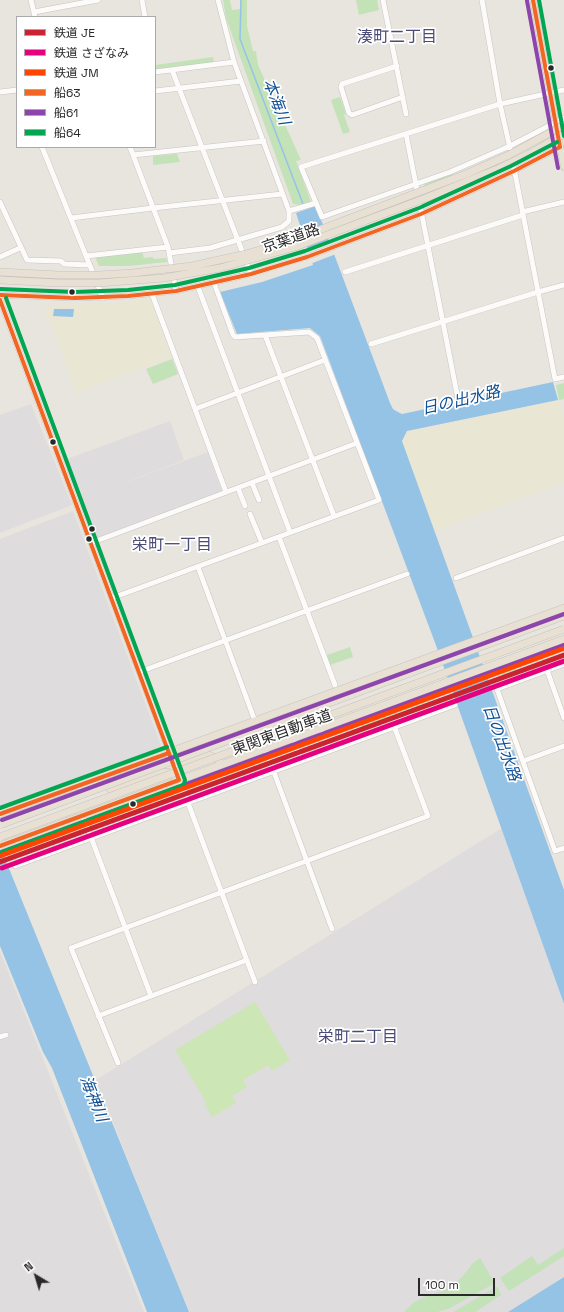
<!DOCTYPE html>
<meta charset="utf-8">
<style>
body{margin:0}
#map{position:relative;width:564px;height:1312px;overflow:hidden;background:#e8e5de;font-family:"Space Grotesk","Noto Sans JP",sans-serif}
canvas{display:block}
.legend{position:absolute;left:16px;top:16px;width:140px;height:132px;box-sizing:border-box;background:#fff;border:1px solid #a9a9a9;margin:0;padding:5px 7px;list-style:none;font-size:12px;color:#292929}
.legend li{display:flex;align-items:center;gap:8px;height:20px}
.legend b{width:20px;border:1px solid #a9a9a9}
.north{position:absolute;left:16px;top:1256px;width:40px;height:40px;-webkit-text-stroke:3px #fff;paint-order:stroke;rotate:322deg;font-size:11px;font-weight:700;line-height:16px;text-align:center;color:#292929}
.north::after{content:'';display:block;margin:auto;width:14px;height:18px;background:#292929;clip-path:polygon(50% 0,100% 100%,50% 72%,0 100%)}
.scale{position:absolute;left:418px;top:1278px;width:77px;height:18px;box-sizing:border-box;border:2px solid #292929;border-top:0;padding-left:5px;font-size:12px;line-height:14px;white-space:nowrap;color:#292929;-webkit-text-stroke:3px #fff;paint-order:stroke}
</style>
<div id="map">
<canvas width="564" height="1312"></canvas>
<ul class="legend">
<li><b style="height:5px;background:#c9242f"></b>鉄道 JE</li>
<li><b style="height:5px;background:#e5007d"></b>鉄道 さざなみ</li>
<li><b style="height:5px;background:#ff4500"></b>鉄道 JM</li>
<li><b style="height:5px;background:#f26522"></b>船63</li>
<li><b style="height:5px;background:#8e44ad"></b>船61</li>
<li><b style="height:5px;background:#00a651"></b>船64</li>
</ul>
<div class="north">N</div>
<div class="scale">100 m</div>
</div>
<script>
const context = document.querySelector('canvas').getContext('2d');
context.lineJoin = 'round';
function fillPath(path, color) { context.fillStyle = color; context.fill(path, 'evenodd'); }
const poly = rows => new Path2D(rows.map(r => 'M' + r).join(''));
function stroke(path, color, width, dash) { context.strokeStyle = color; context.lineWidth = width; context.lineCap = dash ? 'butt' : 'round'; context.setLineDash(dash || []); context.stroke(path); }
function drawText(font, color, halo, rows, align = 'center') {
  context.font = font + ' "Space Grotesk","Noto Sans JP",sans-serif'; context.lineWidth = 3.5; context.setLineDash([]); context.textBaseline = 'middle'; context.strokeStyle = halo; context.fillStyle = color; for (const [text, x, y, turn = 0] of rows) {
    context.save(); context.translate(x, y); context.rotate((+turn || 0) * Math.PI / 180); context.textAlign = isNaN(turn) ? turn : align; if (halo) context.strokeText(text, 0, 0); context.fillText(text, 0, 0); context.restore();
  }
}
fillPath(poly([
 [31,404,72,505,0,533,0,415],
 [170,421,184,460,89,496,208,452,222,491,96,538,67,459],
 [73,511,162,748,0,807,0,539],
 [502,828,564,1004,564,1277,508,1312,189,1312,96,1080],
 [0,951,144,1312,0,1312]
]), '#dfdcdd');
fillPath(poly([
 [150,299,172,357,76,393,44,305,104,304],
 [558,400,564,417,564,483,434,531,402,441,407,431]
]), '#eae6d4');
fillPath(poly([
 [223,0,230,0,232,10,240,9,240,0,247,0,247,26,253,51,256,51,258,65,301,160,296,161,311,202,300,205,293,204,226,18],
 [356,0,377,0,379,10,359,15],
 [213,57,214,63,155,70,155,65],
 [340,97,346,114,344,115,350,132,343,134,331,100],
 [177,154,180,162,153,165,153,156],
 [452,173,459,191,431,202,424,184],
 [142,252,144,258,153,257,154,259,166,258,167,262,129,266,99,266,95,257],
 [172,359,178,374,153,384,146,369],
 [564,383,564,399,559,400,556,385],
 [350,647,353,657,330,665,327,655],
 [513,663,516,670,502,675,499,667],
 [437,690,440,697,362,727,363,718],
 [564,1248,564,1256,509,1291,500,1278,532,1256,538,1265],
 [480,1258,495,1283,448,1309,437,1312,404,1312,413,1303,424,1297,451,1288,463,1276,473,1263],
 [496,1287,498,1287,501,1295,475,1312,453,1312]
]), '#c3e2b8');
fillPath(poly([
 [255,1002,290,1060,272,1071,268,1065,243,1080,247,1087,232,1096,236,1103,212,1117,204,1103,206,1102,175,1050]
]), '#cce6b6');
fillPath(poly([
 [316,206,390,403,393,409,396,411,402,414,553,382,558,400,407,431,402,441,564,890,564,1004,437,648,320,336,310,328,237,334,220,292,262,282,313,265,296,213],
 [54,309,74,309,73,317,53,316],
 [0,846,8,866,189,1312,147,1312,52,1068,43,1052,0,946],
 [564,1277,564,1312,508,1312]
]), '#95c3e6');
fillPath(poly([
 [331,240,336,254,310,264,305,249]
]), '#e8e5de');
stroke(poly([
 [241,0,240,39,303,204]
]), '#95c3e6', 1.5);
const minor = poly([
 [31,0,35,17],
 [142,0,145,17],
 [383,0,406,114],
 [482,0,500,104,510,148],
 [34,12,98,0],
 [397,66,342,84,341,87,349,113,352,115,403,97],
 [172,70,251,274],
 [155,72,234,62],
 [564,90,500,104,301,167,322,217,450,172,510,146,564,118],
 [155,91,241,81],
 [0,92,17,90],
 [406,134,458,399],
 [42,147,103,298],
 [130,147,168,247,176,291],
 [133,155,264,141],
 [514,168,555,379,564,377],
 [0,202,27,260,61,261,64,264,90,265],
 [289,211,316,203],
 [522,212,564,202],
 [71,218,153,208,282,194],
 [169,253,210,248,282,227,289,221,289,211,234,62,218,0],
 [86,256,168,247],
 [0,257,20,248],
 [345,272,523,215],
 [198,287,290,532],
 [152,294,226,492],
 [0,295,75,298,128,296,176,291,251,274,307,257,421,214,514,171,560,147],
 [0,300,255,982],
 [265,335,334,516],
 [371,344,538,292,564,285],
 [195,409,325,360],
 [252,483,259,500],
 [238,488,245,506],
 [250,514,262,543],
 [279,537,335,685],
 [91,543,357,443],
 [198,567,255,721],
 [456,578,564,538],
 [112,598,379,500,317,338,309,332,235,337,233,335,214,283],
 [564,664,497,689,555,851,564,848],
 [547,670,564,718],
 [139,672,407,574],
 [320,727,329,750],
 [293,738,301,760],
 [265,748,332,929],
 [523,761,564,746],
 [83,816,151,996],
 [15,866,455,705],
 [98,1016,247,960],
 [0,1037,6,1035],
 [118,1063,71,948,428,816,394,726]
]);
const major = poly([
 [533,0,564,167]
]);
const highway = poly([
 [169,753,176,760,180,763,207,754,219,760],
 [79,785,88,787,105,783,110,789,114,790,163,772,168,772,173,775],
 [0,814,564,608],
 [0,846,564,639]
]);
stroke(minor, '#c6c4c4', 6);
stroke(major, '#c4c3c0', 7);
stroke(highway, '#c4c3c0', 8);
stroke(minor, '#fcfbfa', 5);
stroke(major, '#e5e4d3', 6);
stroke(highway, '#e8e0d3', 7);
const highwayBridge = poly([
 [0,272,59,275,99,275,132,273,192,266,246,254,293,240,466,174,509,155,564,125],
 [0,280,59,283,99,283,164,278,220,268,295,247,426,198,500,168,529,154,564,134],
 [0,825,564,616],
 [0,837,564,629]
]);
stroke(highwayBridge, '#c4c3c0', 8, []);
stroke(highwayBridge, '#e8e0d3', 7);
stroke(poly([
 [533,0,560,147],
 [0,295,75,298,128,296,176,291,251,274,307,257,421,214,514,171,560,147],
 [0,300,179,780,0,846],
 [0,814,169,753]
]), '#f26522', 4);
stroke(poly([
 [527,1,558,168],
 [2,820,564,614],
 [2,852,564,645]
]), '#8e44ad', 4);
stroke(poly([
 [539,0,564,136],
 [0,289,75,292,128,290,175,285,249,268,305,251,419,208,511,166,557,142],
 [0,808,167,747],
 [2,852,181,786,184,784,185,780,6,298]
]), '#00a651', 4);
stroke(poly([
 [0,862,564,655]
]), '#c9242f', 5);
stroke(poly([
 [2,868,564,661]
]), '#e5007d', 5);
stroke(poly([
 [0,856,562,649]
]), '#ff4500', 5);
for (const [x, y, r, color] of [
 [551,68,3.5,"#292929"],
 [72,292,3.5,"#292929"],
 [53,442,3.5,"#292929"],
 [92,529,3.5,"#292929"],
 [89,539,3.5,"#292929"],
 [133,804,3.5,"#292929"]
]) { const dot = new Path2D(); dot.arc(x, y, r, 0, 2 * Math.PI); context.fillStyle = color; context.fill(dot); stroke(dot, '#fff', 1.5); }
drawText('15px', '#292929', '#fff', [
 ["京葉道路",291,239,-19],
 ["東関東自動車道",282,733,-20]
]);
drawText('16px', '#4b4b78', '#fff', [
 ["湊町二丁目",397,38],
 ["栄町一丁目",172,546],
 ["栄町二丁目",358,1038]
]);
drawText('italic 16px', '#115095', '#fff', [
 ["本海川",276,102,69],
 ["日の出水路",461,401,-13],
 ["日の出水路",501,743,70],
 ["海神川",93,1099,68]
]);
</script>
